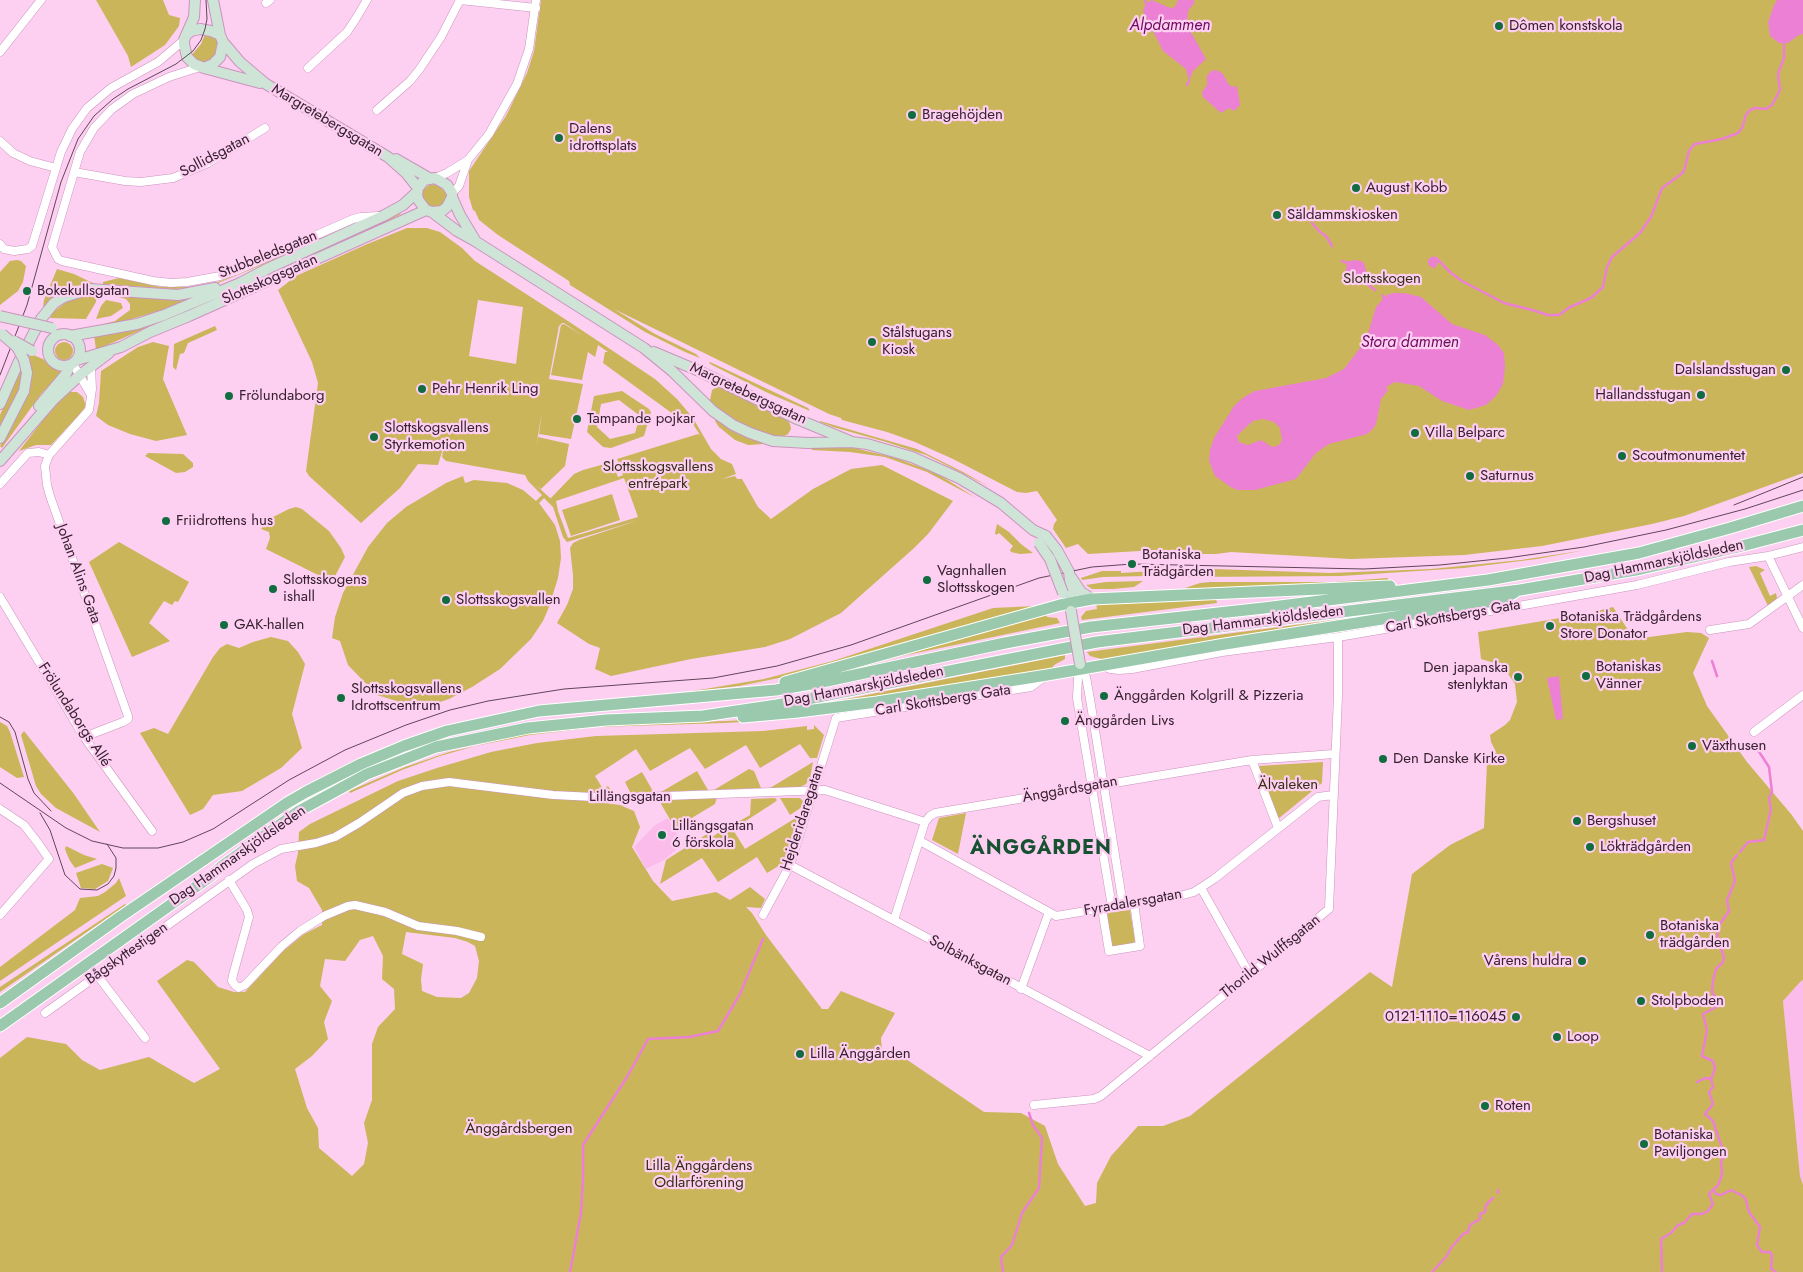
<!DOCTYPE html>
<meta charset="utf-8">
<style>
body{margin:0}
canvas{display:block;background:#fdcff1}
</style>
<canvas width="1803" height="1272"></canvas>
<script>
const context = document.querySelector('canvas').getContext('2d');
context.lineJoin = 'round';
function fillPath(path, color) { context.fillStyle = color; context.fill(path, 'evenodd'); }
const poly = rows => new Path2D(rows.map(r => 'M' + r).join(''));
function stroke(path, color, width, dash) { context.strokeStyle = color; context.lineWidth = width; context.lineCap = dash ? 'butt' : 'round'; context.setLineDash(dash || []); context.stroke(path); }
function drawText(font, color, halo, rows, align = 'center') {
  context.font = font + ' Jost,sans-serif'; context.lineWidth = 4.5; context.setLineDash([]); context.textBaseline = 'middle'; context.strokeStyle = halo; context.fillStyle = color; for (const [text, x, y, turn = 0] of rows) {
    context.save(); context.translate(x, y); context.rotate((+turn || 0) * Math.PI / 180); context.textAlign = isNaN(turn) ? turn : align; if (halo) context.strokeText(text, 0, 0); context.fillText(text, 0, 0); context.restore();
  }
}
fillPath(poly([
 [668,818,683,844,664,860,646,869,634,847,655,825],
 [1803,980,1803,1185,1800,1176,1783,1001,1800,982]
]), '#fbbceb');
fillPath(poly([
 [96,0,163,0,169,15,180,18,179,26,165,45,131,67,128,56],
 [541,0,1803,0,1803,473,1684,516,1652,524,1542,546,1464,555,1351,559,1231,552,1216,554,1192,554,1189,552,1157,550,1088,554,1078,544,1066,548,1053,529,1054,524,1057,520,1037,491,1026,493,1017,492,953,459,915,442,887,432,842,420,841,418,829,414,614,309,655,334,696,354,700,358,685,352,645,332,570,285,569,281,498,235,479,220,475,211,473,210,469,197,469,171,506,116,527,73,534,51],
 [206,32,214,36,218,42,218,54,205,64,190,57,201,44],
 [430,184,438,185,445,192,447,198,443,206,436,208,429,205,425,201,422,193,423,190],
 [400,213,401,214,380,225,96,350,94,335,239,286,362,232],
 [364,220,300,249,216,284,194,288,173,289,103,284,103,282,119,278,161,287,190,287,215,283,234,276,356,222],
 [407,228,427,228,440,232,462,248,475,261,571,323,655,379,677,399,693,418,711,449,721,459,732,464,736,474,722,479,735,476,737,479,742,479,758,507,771,519,813,489,851,469,882,465,953,501,928,534,913,549,841,613,790,639,765,647,691,659,611,676,595,669,600,648,589,644,557,623,567,605,573,589,573,575,570,548,573,543,579,540,639,520,567,542,563,537,553,507,544,498,539,503,555,525,560,541,561,558,558,578,549,607,543,621,531,639,500,669,472,687,449,699,431,705,403,710,400,702,377,695,348,665,340,641,332,638,335,617,343,593,368,547,387,523,406,507,446,483,463,476,465,483,474,480,507,483,523,490,536,501,542,495,528,481,525,475,446,461,442,457,444,445,438,465,418,464,400,488,361,523,309,476,306,471,318,383,312,362,278,290,296,276,365,245],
 [478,300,523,307,516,364,469,356],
 [562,323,564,323,583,336,564,324,561,325,551,375,582,380,588,352,595,357,598,345,608,352,605,352,603,363,684,422,686,423,691,421,700,435,698,434,617,459,623,475,618,477,612,462,583,470,574,474,551,498,550,498,537,486,541,489,565,466,569,444,538,437,536,447,542,412,539,434,571,439,583,384,549,379,559,326],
 [624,478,638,517,568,538,558,511,556,501],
 [17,260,21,261,26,266,23,282,18,291,0,305,0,272,10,261],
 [57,269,74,274,95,284,86,284,76,286,60,292,43,307,44,300],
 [97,293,96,302,86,319,50,318,53,312,68,301],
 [107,294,186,298,187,300,169,308,121,322,93,327,115,321,130,310,130,304,126,299],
 [106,300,121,303,123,308,111,316,96,319,101,306],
 [215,326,217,330,188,343,184,353,180,354,176,370,173,367,174,344],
 [153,342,169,346,163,379,187,435,156,441,130,434,108,425,96,416,99,403,101,371,138,347],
 '55 351a9 9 0 1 1 18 0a9 9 0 1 1-18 0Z',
 [31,354,43,359,53,367,62,372,41,394,2,448,0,446,29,389,32,375,28,358],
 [710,362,808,408,810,411,768,393,712,365,709,363],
 [21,367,22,382,0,430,0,415],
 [717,387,724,388,787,419,790,424,791,429,788,434,782,437,765,434,741,424,724,414,711,404,710,400,712,390],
 [622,391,649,409,651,412,644,436,611,448,603,447,587,432,594,396],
 [619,400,640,416,635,433,610,439,597,427,601,404],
 [68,392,77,392,83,397,86,406,80,414,51,445,36,445,19,451,54,406],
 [716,419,738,434,764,443,764,444,748,445,735,440,719,427,715,421],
 [820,421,917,449,963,472,990,487,926,455,886,442,833,427,820,422],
 [811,447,854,448,896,458,938,474,976,498,927,472,885,457,850,452,812,450],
 [148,453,183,454,193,463,193,467,185,472,176,473,145,456],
 [612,494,620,520,571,536,562,510],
 [296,507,302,509,329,531,341,548,345,557,332,582,266,549,270,538,269,532,261,529,267,520,289,509],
 [997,524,1009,532,1021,544,1033,553,1020,554,1011,552,1010,550,1013,546,999,533,996,535,995,533],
 [1662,534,1591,549,1537,559,1464,568,1341,576,1189,577,1158,577,1155,574,1156,567,1330,573,1431,569,1521,560,1586,550],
 [119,542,189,582,178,602,175,601,172,605,164,601,149,623,170,641,132,657,89,562],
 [1756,566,1765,570,1760,573,1770,596,1776,593,1777,598,1768,606,1749,567],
 [1102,571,1121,571,1121,573,1153,571,1153,574,1148,576,1103,577,1082,580,1081,578],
 [1388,578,1388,581,1199,590,1185,588,1200,583,1210,582,1334,582],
 [1143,581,1134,587,1113,589,1092,589,1086,585,1106,582],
 [1216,599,1217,603,1082,620,1081,617,1086,611,1097,609,1096,603],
 [1035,606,794,675,739,686,687,692,764,679,833,661,993,608],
 [1613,607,1634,639,1687,632,1701,633,1709,638,1693,673,1707,706,1747,762,1791,814,1803,831,1803,980,1800,982,1783,1001,1800,1176,1803,1185,1803,1272,0,1272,0,1058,27,1037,66,1044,82,1060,100,1070,149,1057,194,1083,220,1069,157,981,187,960,194,962,218,987,234,992,245,992,282,952,304,934,322,925,322,910,309,888,297,881,295,866,298,853,299,832,310,824,398,781,437,768,491,752,537,743,596,736,763,731,807,726,807,730,814,729,814,725,824,735,817,758,810,758,800,744,760,768,746,745,705,769,690,748,650,771,636,749,595,776,603,789,608,786,612,792,611,794,595,793,597,802,620,805,634,811,640,827,632,847,653,881,672,901,716,892,730,900,750,887,765,899,761,908,746,907,752,913,766,935,822,1009,828,1009,841,991,895,1013,881,1038,882,1051,897,1053,984,1112,1021,1113,1045,1126,1058,1164,1085,1206,1096,1203,1097,1183,1111,1156,1138,1126,1163,1126,1190,1116,1370,972,1392,987,1412,874,1450,845,1484,828,1487,763,1488,763,1496,752,1491,742,1490,735,1505,725,1510,720,1517,702,1515,684,1506,671,1498,664,1481,659,1478,632,1560,618,1566,619],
 [406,932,455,938,468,942,475,946,479,961,477,978,469,993,461,998,437,997,422,991,421,979,423,964,402,954],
 [373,936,383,956,382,979,394,989,395,1009,378,1027,372,1044,372,1100,364,1123,368,1143,364,1164,352,1176,319,1148,318,1128,307,1108,295,1069,312,1056,328,1039,324,1022,332,1001,320,986,325,959,345,961,360,940],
 [1407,608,1406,610,1105,660,1090,656,1087,652,1349,618],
 [1046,614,1047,617,1057,618,1060,623,902,656,843,672,841,671],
 [271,637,288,641,298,652,305,664,292,714,302,748,281,768,242,791,213,795,203,809,190,815,140,733,154,728,168,734,213,657,220,648,227,644,239,648,253,642],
 [1065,655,1065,659,1054,665,1052,669,852,702,805,706,805,704,837,701],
 [779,718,760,721,724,723,597,727,530,735,475,746,440,756,402,770,350,793,349,791,405,767,449,752,531,733,583,726,727,721],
 [0,722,7,726,10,732,24,777,17,778,0,767],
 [24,731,74,794,100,832,56,808,41,794,36,786,21,735],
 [813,762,810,778,806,784,800,787,770,788],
 [1323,762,1322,783,1278,819,1258,766],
 [749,769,754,771,761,788,714,790],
 [697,771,708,790,661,792],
 [642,772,654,793,631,794,625,782],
 [717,797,715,804,675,828,661,804,661,800],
 [775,798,777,800,775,802,738,826,736,823,750,815,751,799],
 [780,798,800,798,803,801,802,807,790,815],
 [966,813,958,854,932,840,939,818],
 [799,816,785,862,767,873,757,857,718,882,702,858,660,884,666,860,707,834,712,837,730,825,745,849],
 [66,846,84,855,97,859,75,868,70,861,66,852,65,849],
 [102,864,113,868,108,881,95,889,81,888,76,873],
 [119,878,126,896,0,981,0,967,75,910,80,898,98,896,105,892,116,883],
 [125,904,126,905,0,992,0,987],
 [1130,910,1135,941,1132,944,1115,947,1111,944,1106,913]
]), '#cbb55a');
fillPath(poly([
 [1152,0,1170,8,1175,7,1178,0,1193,0,1195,2,1188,11,1187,25,1206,59,1193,71,1189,81,1186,69,1163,51,1143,11,1146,3],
 [1777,0,1803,0,1803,34,1799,35,1788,43,1779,43,1770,36,1768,22,1774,5],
 [1213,70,1219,71,1223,74,1229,85,1233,87,1237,86,1240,105,1234,111,1229,108,1221,113,1203,97,1202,92,1207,85,1207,75],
 [1354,260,1361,261,1364,263,1367,274,1364,280,1356,285,1348,282,1344,277,1348,261,1351,261],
 [1392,293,1404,293,1421,297,1452,324,1485,335,1498,345,1504,353,1505,367,1503,384,1496,396,1486,405,1469,410,1442,401,1419,386,1395,382,1386,387,1388,390,1381,399,1376,424,1373,429,1367,434,1329,444,1316,453,1296,479,1255,490,1238,490,1232,488,1215,476,1209,461,1210,450,1214,438,1234,406,1244,397,1255,391,1326,378,1344,369,1366,340,1376,307,1383,299,1381,295,1383,294,1385,296],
 [1263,419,1274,422,1280,428,1282,440,1279,445,1272,447,1261,440,1248,445,1239,442,1237,436,1244,429,1253,421],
 [1559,676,1563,719,1556,720,1547,678]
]), '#ec80d5');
stroke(poly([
 [1145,0,1146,3],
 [1187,85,1189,81],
 [1312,223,1320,232,1326,236,1332,246],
 [1342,261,1347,263],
 [1433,262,1433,264,1432,263,1433,260,1437,262,1434,267,1430,265,1429,261,1432,258,1436,258,1451,273,1462,281,1504,303,1532,310,1548,315,1559,315,1570,307,1591,298,1603,287,1607,267,1612,257,1640,233,1651,217,1662,188,1680,175,1684,171,1689,151,1692,147,1695,144,1722,139,1738,133,1742,128,1746,115,1750,110,1755,108,1766,109,1772,105,1780,90,1778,74,1784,58,1784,43],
 [1363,281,1375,290],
 [1712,661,1717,676],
 [1740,852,1748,842,1764,840,1771,809,1769,798,1772,792,1769,767,1754,744],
 [1697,1082,1705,1078,1711,1079],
 [1498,1190,1498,1193],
 [1713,1190,1716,1194,1721,1195,1731,1190,1743,1196,1746,1200,1749,1212,1760,1227,1757,1245,1762,1252,1770,1252,1772,1255,1771,1269,1776,1272],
 [570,1272,581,1213,583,1179,583,1145,627,1077,648,1039,689,1037,718,1031,740,994,763,939],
 [1003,1272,1001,1257,1012,1245,1022,1213,1039,1188,1042,1138,1033,1125,1029,1113],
 [1432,1272,1446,1257,1451,1248,1463,1234,1468,1232,1470,1225,1480,1219,1480,1214,1485,1212,1486,1205,1493,1198],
 [1662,1272,1661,1239,1671,1233,1678,1225,1684,1223,1692,1214,1702,1214,1708,1211,1713,1204,1709,1194,1718,1185,1722,1175,1721,1161,1726,1154,1721,1145,1713,1121,1705,1114,1713,1104,1709,1092,1713,1087,1711,1079,1715,1069,1713,1061,1702,1056,1707,1030,1703,1014,1720,1005,1712,992,1713,980,1716,969,1723,962,1724,957,1717,937,1720,924,1729,911,1727,900,1735,881,1731,863,1737,855]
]), '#ec80d5', 2.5);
const street = poly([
 [460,0,536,8],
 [266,3,270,0],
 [0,52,41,0],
 [200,67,169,77,133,94,112,109,94,128,80,152,52,247,58,259,62,261,153,281,171,283,187,282,220,276,235,271,353,219,361,217,379,216],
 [308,68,347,32,355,20,367,0],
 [377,110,410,81,419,70,441,37,460,0],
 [0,141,13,153,30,161,56,168],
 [74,172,125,181,141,182,173,178,208,163,265,128],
 [435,178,447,173,468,160],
 [452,193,459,186,468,160,489,134,517,84,529,49,536,0],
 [0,244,4,249,14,251,28,249,32,246,61,152,72,129,87,108,111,88,158,62,184,40],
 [73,364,91,395],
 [0,484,28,453,39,452,49,455],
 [1768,556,1803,628],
 [0,597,84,737,152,831],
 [1710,630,1749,624,1803,585],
 [1104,666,1110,669,1119,670,1132,669,1222,652,1338,637,1479,613,1637,585,1729,562,1768,556,1803,547],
 [1081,669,1078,678,1077,698,1112,907],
 [1081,669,1086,677,1090,699,1123,905],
 [1754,732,1803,695],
 [84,737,123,722,128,719,128,716,50,496,47,485,45,466,49,455,89,410,92,389,91,367],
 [1252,760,1278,828],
 [0,809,24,825,38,843,49,859,0,915],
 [920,841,1056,916,1183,895,1194,892,1214,879,1318,797,1333,795],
 [790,865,1150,1056],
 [229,880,247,910,249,917,233,975,232,981,235,985,239,988,245,985,282,946,300,931,324,916,348,906,355,905,385,912,418,926,457,931,481,937],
 [1201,888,1250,975],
 [1102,909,1109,951,1140,946,1134,903],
 [763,915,790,865,836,718,1031,687,1047,675],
 [894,920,925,822,930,816,935,813,1252,760,1334,754],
 [97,975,145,1038],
 [1021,989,1049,912],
 [45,1013,253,864,281,849,316,843,335,837,359,823,403,793,422,786,449,782,553,795,614,798,825,790,925,822],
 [1034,1105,1094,1099,1101,1096,1329,909,1338,696,1338,637]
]);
const secondary = poly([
 [213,0,220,35],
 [186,35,191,31,200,29,211,31,220,35,223,42,220,57,213,64,204,68,194,64,187,57,184,44,184,40,194,17,195,0],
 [223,42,240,62,266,84,388,157,406,173,418,188],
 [204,68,260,83],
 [396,159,429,178],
 [452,197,460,215,475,240],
 [432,212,442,211,447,207,452,197,452,193,447,185,435,178,424,180,418,188,417,196,419,201,426,210,432,212,457,231,475,241,644,348,672,371,713,411,733,425,750,433,773,441,808,443,851,442,867,444,912,457,959,478,981,491,1001,503,1033,530,1046,536],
 '48 350a16 16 0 1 1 32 0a16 16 0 1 1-32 0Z',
 [70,336,137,324,164,315,240,283,269,268,383,216,403,205,417,192],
 [654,352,699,371,797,419,850,441],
 [77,360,121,347,150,332,189,316,426,210],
 [0,404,19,361,41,319,54,303,64,297,90,289,178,295,215,288],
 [39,406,66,374,70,365],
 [0,438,24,391],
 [0,461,54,399,80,375,109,353],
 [1069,572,1072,597,1070,603,1071,610],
 [1071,577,1081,592,1092,599]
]);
const primary = poly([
 [785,682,1060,605,1092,599,1390,586],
 [743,717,798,712,877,702,1047,675,1225,644,1501,600,1514,593],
 [0,1003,120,917,287,803,306,792,361,764,404,746,447,731,539,711,776,690,822,682,1005,643,1091,627,1264,608,1488,580,1639,553,1730,528,1803,506],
 [0,1026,211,876,222,866,299,811,367,774,436,747,528,728,606,720,703,716,777,705,1097,642,1520,590,1641,569,1738,547,1803,530]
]);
stroke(street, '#cb94bd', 9);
stroke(secondary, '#cb94bd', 12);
stroke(primary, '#fff', 13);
stroke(street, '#fff', 8);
stroke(secondary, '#cde4d6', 10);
stroke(primary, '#9ac9ad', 11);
stroke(poly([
 [0,375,27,305,61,182,78,139,94,116,113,99,128,89,176,64,193,51,201,40,205,29,207,19,206,0],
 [1734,505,1803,477],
 [0,717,9,722,15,732,28,779,34,793,51,811],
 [0,783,66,828,92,841,123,848,158,848,183,842,213,829,289,780,345,750,406,725,450,710,488,701,564,689,713,678,777,666,851,645,1039,578,1092,567,1132,564,1364,569,1440,565,1507,558,1584,547,1666,530,1745,509,1803,490],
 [40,813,50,830,65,875,80,889,97,890,108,884,114,876,116,868,116,858,107,844]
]), '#61465a', 1);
const secondaryBridge = poly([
 [0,316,52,328],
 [2,334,17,347,24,360,27,373,24,391],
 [14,341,32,351],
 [1046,536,1057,550,1069,572],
 [1039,543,1050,559,1063,593],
 [1071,611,1080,664]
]);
stroke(secondaryBridge, '#cb94bd', 12, []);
stroke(secondaryBridge, '#cde4d6', 10);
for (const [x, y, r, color] of [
 [1499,26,5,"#116c40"],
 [912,115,5,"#116c40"],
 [559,138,5,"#116c40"],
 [1356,188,5,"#116c40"],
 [1277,215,5,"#116c40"],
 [27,291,5,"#116c40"],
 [872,342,5,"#116c40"],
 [1786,370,5,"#116c40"],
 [422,389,5,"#116c40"],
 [1701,395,5,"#116c40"],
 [229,396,5,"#116c40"],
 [577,419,5,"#116c40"],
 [1415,433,5,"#116c40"],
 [374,437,5,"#116c40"],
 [1622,456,5,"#116c40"],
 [1470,476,5,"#116c40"],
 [166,521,5,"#116c40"],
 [1132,564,5,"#116c40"],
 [927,580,5,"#116c40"],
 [273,589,5,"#116c40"],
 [446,600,5,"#116c40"],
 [224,625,5,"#116c40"],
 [1550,626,5,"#116c40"],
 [1586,676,5,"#116c40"],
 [1518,677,5,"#116c40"],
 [1104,696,5,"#116c40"],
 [341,698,5,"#116c40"],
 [1065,721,5,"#116c40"],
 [1692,746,5,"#116c40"],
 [1383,759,5,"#116c40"],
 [1577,821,5,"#116c40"],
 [662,835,5,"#116c40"],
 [1590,847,5,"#116c40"],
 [1650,935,5,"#116c40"],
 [1582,961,5,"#116c40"],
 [1641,1001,5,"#116c40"],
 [1516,1017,5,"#116c40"],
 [1557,1037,5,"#116c40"],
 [800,1054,5,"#116c40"],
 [1485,1106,5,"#116c40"],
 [1644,1144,5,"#116c40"]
]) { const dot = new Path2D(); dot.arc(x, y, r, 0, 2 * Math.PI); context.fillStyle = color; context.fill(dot); stroke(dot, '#fdcff1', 2); }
drawText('15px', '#372131', '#fdcff1', [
 ["Dômen konstskola",1509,26],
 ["Bragehöjden",922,115],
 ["Dalens",569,129],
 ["idrottsplats",569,146],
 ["August Kobb",1366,188],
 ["Säldammskiosken",1287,215],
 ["Bokekullsgatan",37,291],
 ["Stålstugans",882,333],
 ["Kiosk",882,350],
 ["Dalslandsstugan",1776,370,"right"],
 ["Pehr Henrik Ling",432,389],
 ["Hallandsstugan",1691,395,"right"],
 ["Frölundaborg",239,396],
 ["Tampande pojkar",587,419],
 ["Slottskogsvallens",384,428],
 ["Styrkemotion",384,445],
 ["Villa Belparc",1425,433],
 ["Scoutmonumentet",1632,456],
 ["Saturnus",1480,476],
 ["Friidrottens hus",176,521],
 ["Botaniska",1142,555],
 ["Trädgården",1142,572],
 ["Vagnhallen",937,571],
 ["Slottsskogen",937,588],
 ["Slottsskogens",283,580],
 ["ishall",283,597],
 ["Slottsskogsvallen",456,600],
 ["Botaniska Trädgårdens",1560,617],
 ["Store Donator",1560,634],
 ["GAK-hallen",234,625],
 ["Botaniskas",1596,667],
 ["Vänner",1596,684],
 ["Den japanska",1508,668,"right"],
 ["stenlyktan",1508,685,"right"],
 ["Slottsskogsvallens",351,689],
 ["Idrottscentrum",351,706],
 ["Änggården Kolgrill & Pizzeria",1114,696],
 ["Änggården Livs",1075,721],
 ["Växthusen",1702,746],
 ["Den Danske Kirke",1393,759],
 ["Bergshuset",1587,821],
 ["Lillängsgatan",672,826],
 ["6 förskola",672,843],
 ["Lökträdgården",1600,847],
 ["Botaniska",1660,926],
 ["trädgården",1660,943],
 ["Vårens huldra",1572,961,"right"],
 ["Stolpboden",1651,1001],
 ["0121-1110=116045",1506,1017,"right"],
 ["Loop",1567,1037],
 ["Lilla Änggården",810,1054],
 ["Roten",1495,1106],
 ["Botaniska",1654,1135],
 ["Paviljongen",1654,1152]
], 'left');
drawText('15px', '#372131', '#fdcff1', [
 ["Margretebergsgatan",327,121,31],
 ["Sollidsgatan",215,156,-28],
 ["Stubbeledsgatan",268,255,-22],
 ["Slottsskogsgatan",270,280,-24],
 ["Margretebergsgatan",748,394,25],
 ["Dag Hammarskjöldsleden",1664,562,-12],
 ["Johan Alins Gata",78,574,70],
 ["Carl Skottsbergs Gata",1453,617,-10],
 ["Dag Hammarskjöldsleden",1263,621,-7],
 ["Dag Hammarskjöldsleden",864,687,-11],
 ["Carl Skottsbergs Gata",943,701,-9],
 ["Frölundaborgs Allé",74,715,57],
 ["Änggårdsgatan",1070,790,-10],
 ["Lillängsgatan",630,797],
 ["Hejderidaregatan",803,818,-72],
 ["Dag Hammarskjöldsleden",238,856,-35],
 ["Fyradalersgatan",1133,903,-10],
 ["Bågskyttestigen",127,954,-35],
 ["Thorild Wulffsgatan",1271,957,-39],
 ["Solbänksgatan",970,961,28]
]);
drawText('15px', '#342e15', '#fdcff1', [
 ["Slottsskogen",1382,279],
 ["Slottsskogsvallens",658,467],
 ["entrépark",658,484],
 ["Älvaleken",1288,785],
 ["Änggårdsbergen",519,1129],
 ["Lilla Änggårdens",699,1166],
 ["Odlarförening",699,1183]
]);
drawText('italic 16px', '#700a61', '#fdcff1', [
 ["Alpdammen",1170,26],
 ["Stora dammen",1410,343]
]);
context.letterSpacing = '1px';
drawText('bold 20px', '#175132', '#fdcff1', [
 ["ÄNGGÅRDEN",1041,849]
]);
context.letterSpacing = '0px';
</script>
